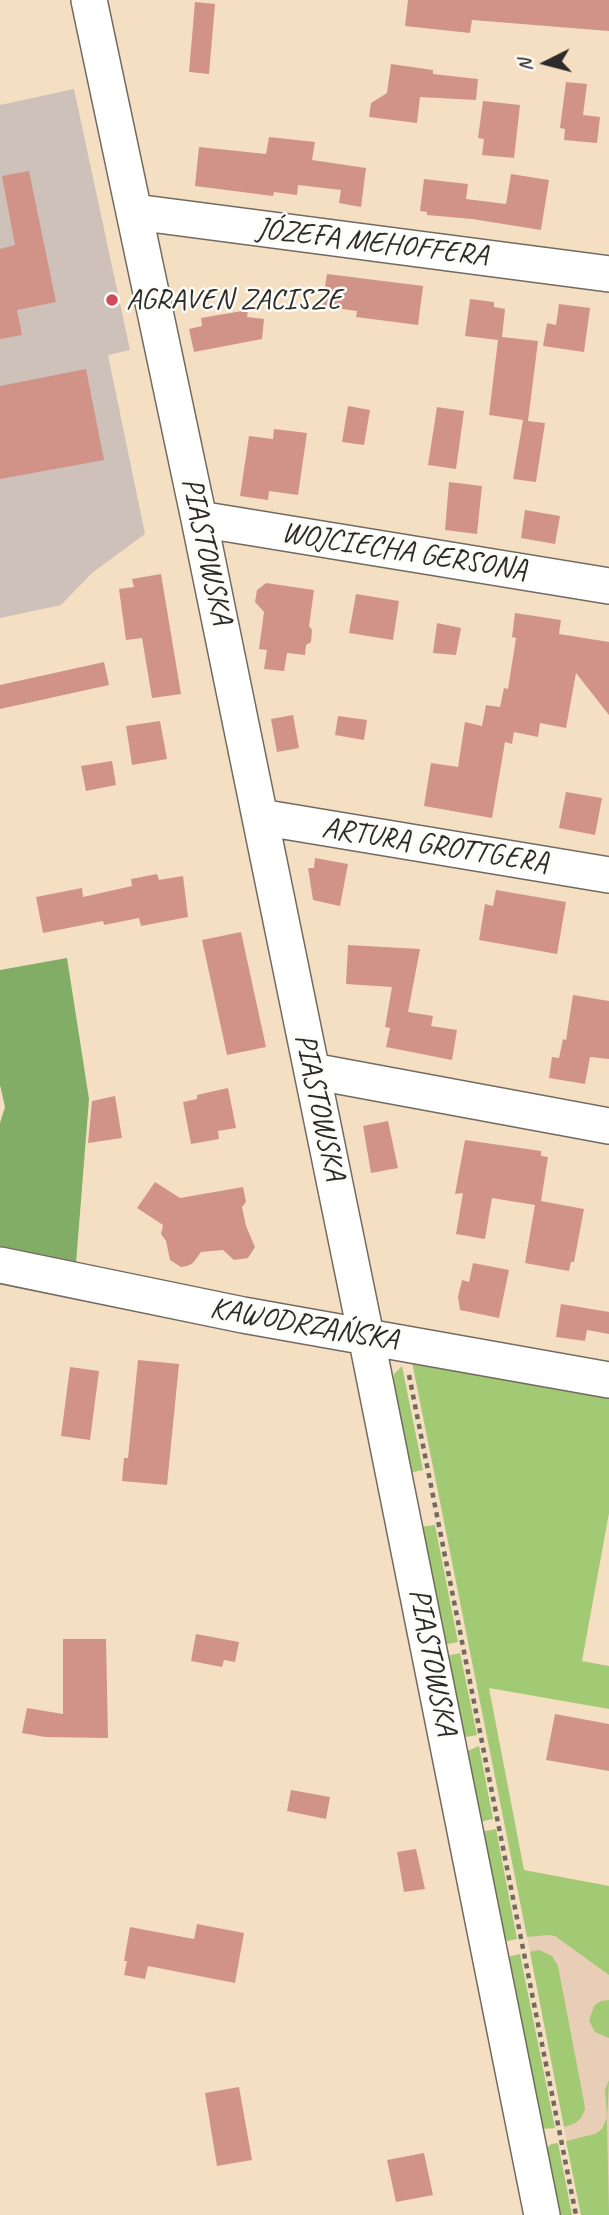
<!DOCTYPE html>
<meta charset="utf-8">
<style>
body{margin:0}
#map{position:relative;width:609px;height:2215px;overflow:hidden;background:#f5dfc3;font-family:Caveat,sans-serif}
canvas{display:block}
.north{position:absolute;left:511px;top:28px;width:70px;height:70px;-webkit-text-stroke:5px #fdfcf7;paint-order:stroke;rotate:264deg;font-size:19px;font-weight:700;line-height:28px;text-align:center;color:#2b2b2b}
.north::after{content:'';display:block;margin:auto;width:24px;height:32px;background:#2b2b2b;clip-path:polygon(50% 0,100% 100%,50% 72%,0 100%)}
</style>
<div id="map">
<canvas width="609" height="2215"></canvas>
<div class="north">N</div>
</div>
<script>
const context = document.querySelector('canvas').getContext('2d');
context.lineJoin = 'round';
function fillPath(path, color) { context.fillStyle = color; context.fill(path, 'evenodd'); }
const poly = rows => new Path2D(rows.map(r => 'M' + r).join(''));
function stroke(path, color, width, dash) { context.strokeStyle = color; context.lineWidth = width; context.lineCap = dash ? 'butt' : 'round'; context.setLineDash(dash || []); context.stroke(path); }
function drawText(font, color, halo, rows, align = 'center') {
  context.font = font + ' Caveat,sans-serif'; context.lineWidth = 5; context.setLineDash([]); context.textBaseline = 'middle'; context.strokeStyle = halo; context.fillStyle = color; for (const [text, x, y, turn = 0] of rows) {
    context.save(); context.translate(x, y); context.rotate((+turn || 0) * Math.PI / 180); context.textAlign = isNaN(turn) ? turn : align; if (halo) context.strokeText(text, 0, 0); context.fillText(text, 0, 0); context.restore();
  }
}
fillPath(poly([
 [514,1869,609,1886,609,2215,581,2215]
]), '#e9ceb7');
fillPath(poly([
 [74,89,130,350,108,355,145,534,92,573,61,605,0,618,0,105]
]), '#cec1ba');
fillPath(poly([
 [412,1362,609,1397,609,1513,582,1661,609,1666,609,1709,489,1688,524,1870,609,1886,609,1975,555,1936,548,1935,527,1937],
 [402,1366,423,1470,409,1473,392,1386,394,1374],
 [435,1525,458,1642,443,1645,419,1527],
 [460,1653,477,1735,466,1737,463,1736,446,1656],
 [479,1746,493,1819,479,1822,465,1752],
 [496,1829,517,1939,508,1941,502,1937,481,1832],
 [539,1950,552,1956,558,1966,584,2102,585,2110,581,2118,574,2124,564,2127,530,1952],
 [520,1954,555,2128,542,2129,506,1961,511,1956],
 [609,2000,609,2038,595,2032,589,2021,594,2006,601,2001],
 [609,2080,607,2122,609,2215,581,2215,566,2141,595,2134,602,2129,607,2118,605,2090],
 [558,2143,572,2215,557,2215,544,2151,551,2144]
]), '#a2c974');
fillPath(poly([
 [67,958,89,1099,75,1276,0,1260,0,1123,5,1107,0,1085,0,970]
]), '#81ad66');
fillPath(poly([
 [408,0,609,0,609,31,472,20,470,33,405,26],
 [195,2,215,4,209,74,189,72],
 [391,64,433,70,433,74,478,79,476,100,420,97,417,123,369,117,371,103,387,93],
 [566,82,587,84,583,115,600,117,597,143,564,140,565,129,560,128],
 [483,101,520,105,514,158,482,155,484,139,478,138],
 [269,137,315,142,312,160,366,168,361,207,339,203,341,190,298,185,297,195,274,192,273,196,195,186,199,147,266,154],
 [29,171,56,302,17,310,22,335,0,339,0,249,15,245,2,176],
 [511,174,549,180,541,230,472,219,427,215,427,212,420,211,424,179,468,184,466,199,506,204],
 [327,274,423,286,418,325,356,317,357,311,322,306],
 [470,299,494,302,494,307,505,309,502,337,538,341,528,421,545,423,536,482,513,479,523,420,489,415,498,340,465,336],
 [559,304,590,308,584,352,543,346,547,323,556,325],
 [248,310,247,317,264,319,262,339,194,352,189,329,202,326,201,318],
 [86,369,104,460,0,479,0,386],
 [348,406,370,410,364,445,342,442],
 [437,407,464,411,456,469,428,465],
 [274,429,307,433,298,495,269,491,268,500,240,496,249,436,273,439],
 [449,482,482,486,477,534,445,530],
 [525,510,560,516,555,544,521,538],
 [161,574,181,694,152,698,142,638,126,640,119,589,134,587,132,579],
 [266,583,314,590,309,626,312,630,311,642,306,645,305,655,287,653,284,671,264,669,267,650,259,649,264,612,255,602,257,590],
 [356,594,399,601,393,640,349,633],
 [515,613,561,620,559,634,609,642,609,715,576,673,566,728,540,723,538,737,514,732,512,744,505,742,492,818,424,806,431,763,458,767,465,722,482,726,486,705,500,707,504,688,508,689,516,638,512,637],
 [437,623,461,628,456,655,433,653],
 [104,662,109,685,0,709,0,685],
 [293,715,299,748,277,752,271,719],
 [338,716,367,720,364,740,335,735],
 [160,721,167,759,132,765,126,726],
 [112,761,116,785,86,791,81,766],
 [566,792,602,798,595,835,559,828],
 [315,858,348,864,340,906,313,900,308,868,314,868],
 [157,874,159,880,183,876,188,917,141,926,139,918,104,925,103,921,43,933,36,897,82,888,83,897,132,886,131,879],
 [496,890,566,902,557,954,479,940,485,904,493,906],
 [241,932,266,1047,227,1055,202,940],
 [348,945,420,949,408,1012,433,1016,431,1026,457,1030,452,1060,386,1047,390,1028,385,1027,392,987,346,984],
 [573,995,609,1001,609,1059,590,1057,585,1084,549,1078,552,1057,559,1058,563,1039,566,1040],
 [228,1088,236,1128,218,1131,219,1139,191,1144,183,1102,197,1099,197,1095],
 [115,1096,122,1138,88,1143,92,1101],
 [388,1121,398,1168,371,1173,363,1126],
 [465,1140,541,1151,541,1156,548,1157,541,1201,584,1209,574,1262,571,1262,569,1271,525,1263,535,1205,492,1198,485,1239,456,1234,463,1193,455,1194],
 [155,1182,180,1198,243,1187,246,1202,242,1207,246,1226,255,1247,248,1258,234,1260,223,1250,201,1252,193,1263,187,1266,181,1267,170,1260,166,1241,161,1234,163,1225,137,1208],
 [473,1263,509,1270,499,1318,460,1310,458,1297,462,1280,469,1282],
 [561,1304,609,1312,609,1334,587,1330,585,1341,556,1337],
 [138,1360,179,1364,167,1485,122,1481,124,1458,128,1458],
 [70,1367,99,1371,90,1440,61,1436],
 [196,1634,239,1642,235,1662,224,1660,222,1667,191,1661],
 [63,1639,106,1639,108,1738,45,1737,22,1733,27,1708,63,1714],
 [555,1714,609,1724,609,1771,546,1760],
 [291,1790,330,1797,326,1819,287,1811],
 [416,1849,425,1889,404,1892,397,1852],
 [197,1924,244,1933,235,1983,148,1966,145,1979,124,1975,127,1961,124,1961,130,1927,194,1939],
 [239,2087,252,2160,217,2166,205,2093],
 [424,2153,433,2195,396,2202,387,2160]
]), '#d19388');
const minor = poly([
 [89,0,199,519,366,1336,542,2215],
 [135,212,609,274],
 [199,519,609,586],
 [260,817,609,875],
 [312,1071,609,1126],
 [0,1265,243,1315,609,1380]
]);
stroke(minor, '#726a60', 38);
stroke(poly([
 [409,1375,576,2215]
]), '#726a60', 4.5, [5, 5]);
stroke(minor, '#fff', 35);
for (const [x, y, r, color] of [
 [112,300,7,"#d1495b"]
]) { const dot = new Path2D(); dot.arc(x, y, r, 0, 2 * Math.PI); context.fillStyle = color; context.fill(dot); stroke(dot, '#fdfcf7', 2.5); }
drawText('30px', '#2b2b2b', '#fdfcf7', [
 ["JÓZEFA MEHOFFERA",372,243,7],
 ["PIASTOWSKA",206,551,78],
 ["WOJCIECHA GERSONA",404,552,9],
 ["ARTURA GROTTGERA",435,846,9],
 ["PIASTOWSKA",319,1107,78],
 ["KAWODRZAŃSKA",304,1325,10],
 ["PIASTOWSKA",432,1662,79]
]);
drawText('30px', '#2b2b2b', '#fdfcf7', [
 ["AGRAVEN ZACISZE",126,300]
], 'left');
</script>
